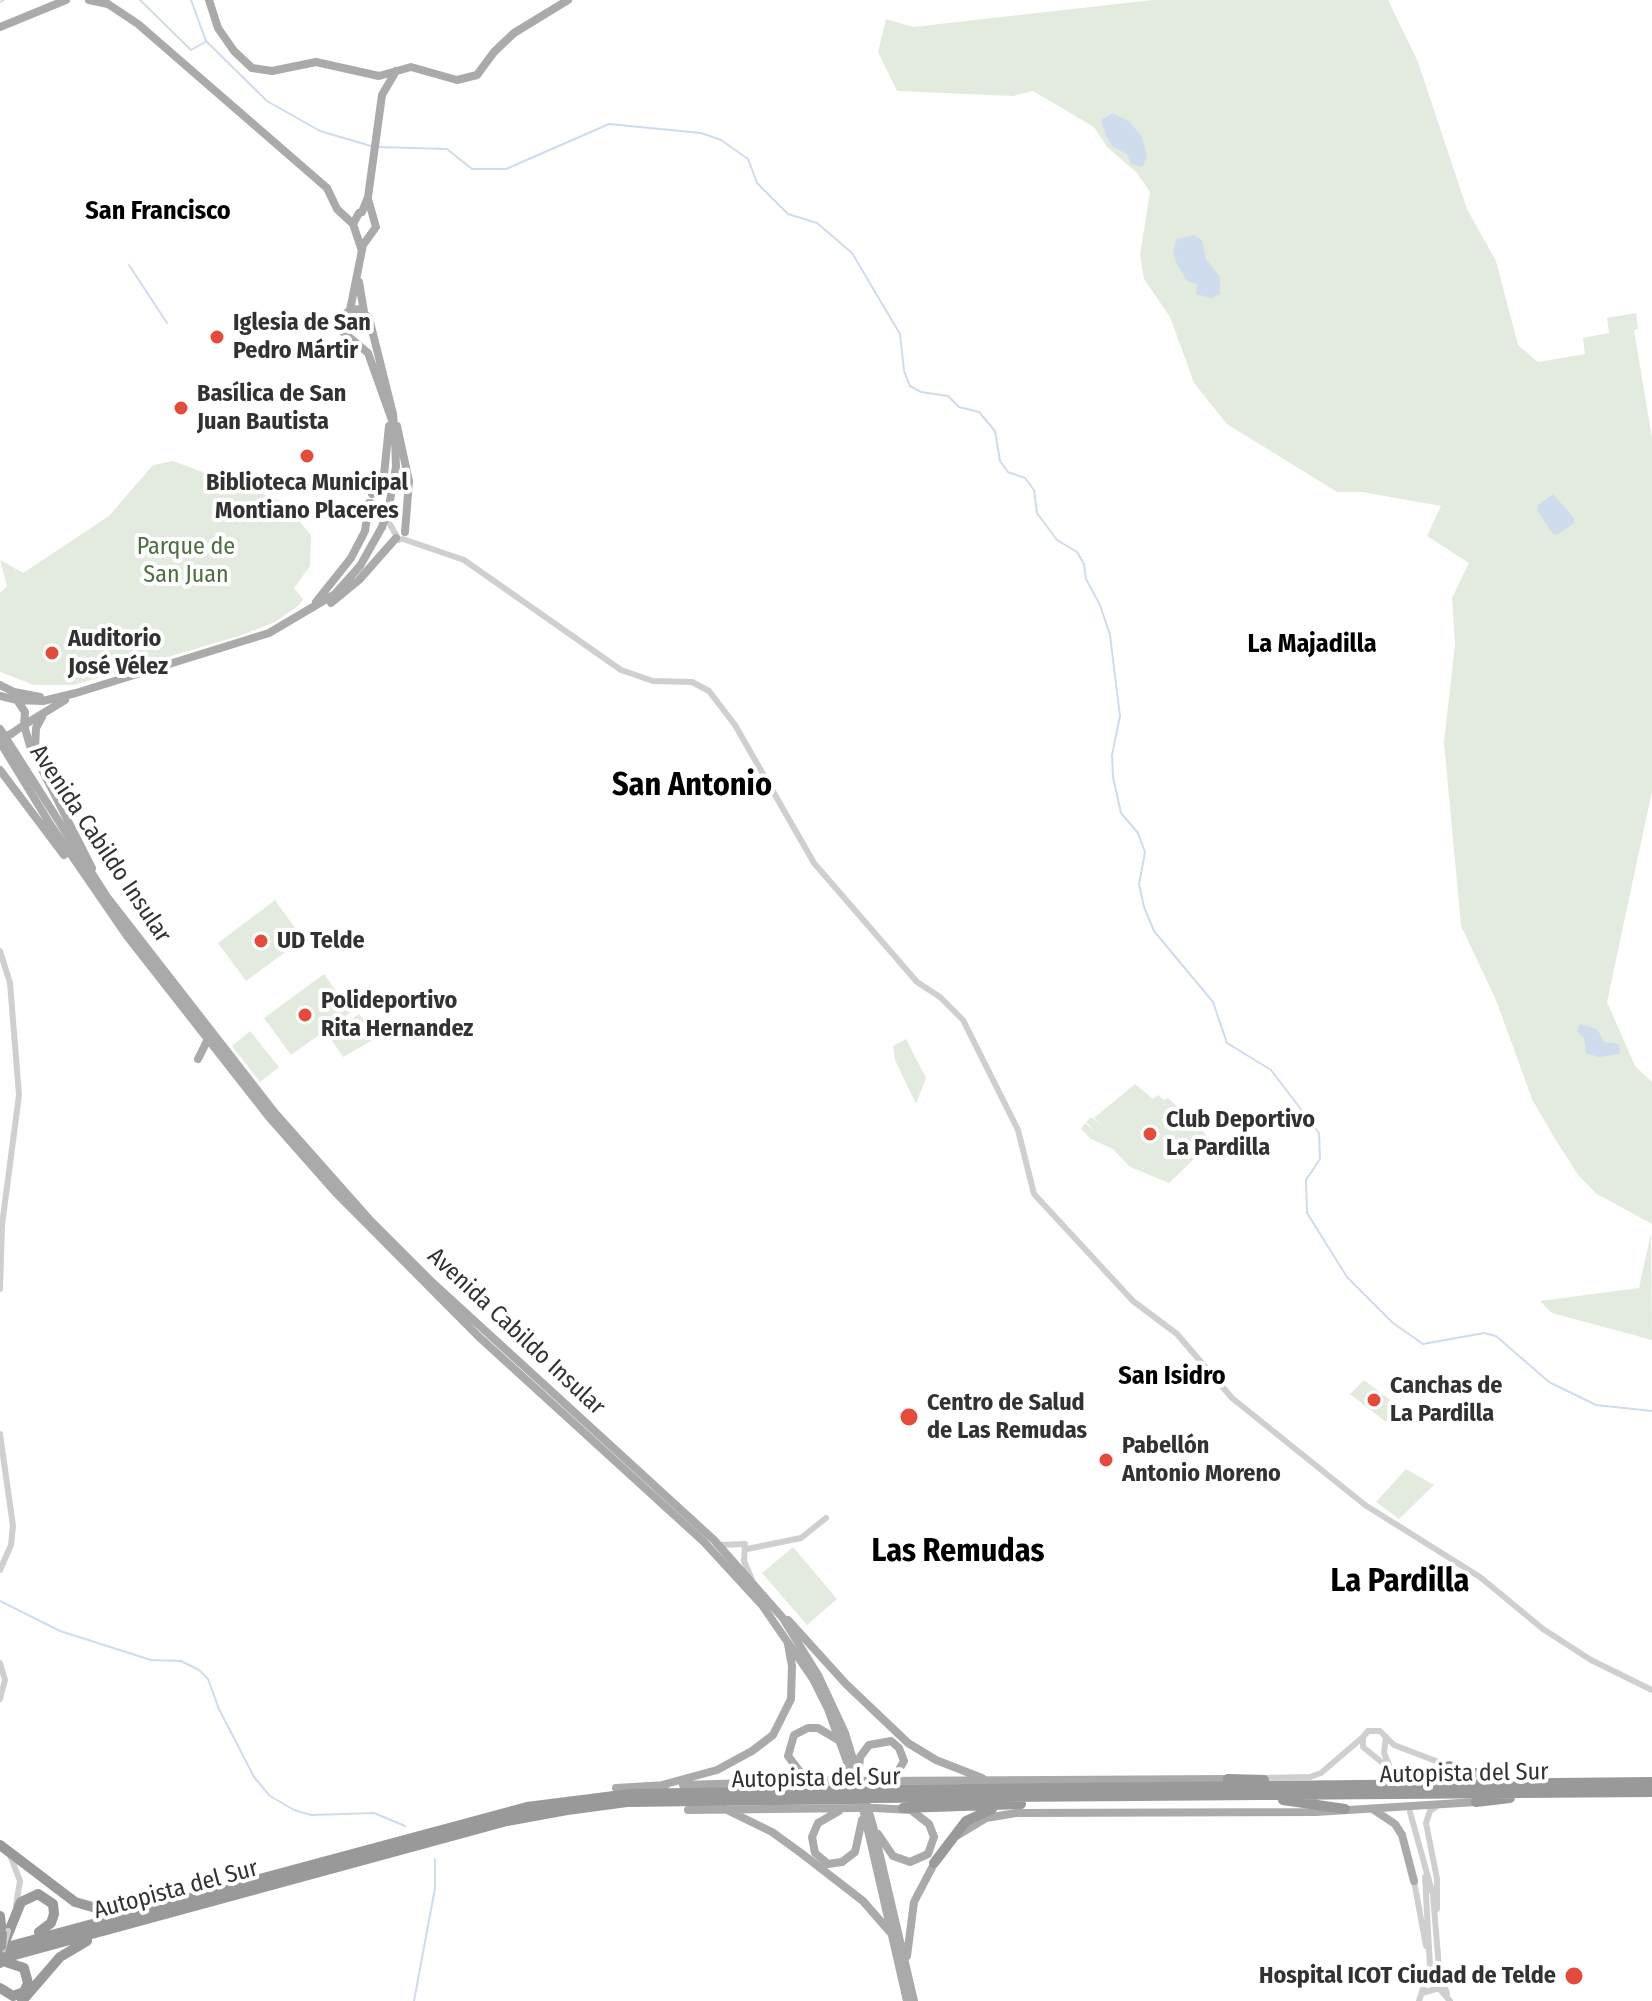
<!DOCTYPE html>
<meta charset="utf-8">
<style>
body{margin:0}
canvas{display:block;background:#fff}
</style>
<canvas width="1652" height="2001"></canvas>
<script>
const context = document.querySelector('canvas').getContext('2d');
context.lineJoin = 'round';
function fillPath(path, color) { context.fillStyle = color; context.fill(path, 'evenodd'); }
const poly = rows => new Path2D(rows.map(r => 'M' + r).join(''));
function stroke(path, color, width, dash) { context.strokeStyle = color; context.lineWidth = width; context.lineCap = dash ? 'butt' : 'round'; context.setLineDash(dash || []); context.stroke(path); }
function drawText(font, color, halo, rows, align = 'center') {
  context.font = font + ' "Fira Sans Condensed",sans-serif'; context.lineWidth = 8; context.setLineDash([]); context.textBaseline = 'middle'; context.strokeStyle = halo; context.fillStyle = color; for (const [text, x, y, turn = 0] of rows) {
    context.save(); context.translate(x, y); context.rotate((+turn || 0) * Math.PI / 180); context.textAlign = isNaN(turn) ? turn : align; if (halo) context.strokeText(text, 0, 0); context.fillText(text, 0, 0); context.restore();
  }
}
fillPath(poly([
 [1152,0,1388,0,1418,62,1467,209,1496,261,1518,345,1538,362,1585,354,1583,338,1609,333,1607,318,1636,313,1638,329,1634,330,1652,438,1652,791,1607,1002,1635,1066,1652,1082,1652,1224,1597,1194,1579,1176,1555,1139,1532,1099,1496,1000,1461,926,1444,742,1455,645,1452,598,1469,563,1427,536,1441,506,1362,492,1337,492,1227,424,1194,383,1170,317,1144,279,1140,255,1150,192,1137,173,1107,147,1094,127,1033,91,1013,96,897,91,878,52,886,19,913,27],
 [173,461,292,505,291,511,311,535,310,566,294,588,303,599,299,605,275,622,242,635,74,685,34,685,0,672,0,593,7,586,0,560,23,573,109,516,153,465],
 [275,900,303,939,246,981,218,943],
 [324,974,351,1012,291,1055,264,1018],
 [359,1014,376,1038,343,1057,329,1036],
 [250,1031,279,1067,260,1082,232,1046],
 [906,1039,926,1078,916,1104,895,1060,893,1046],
 [1135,1084,1153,1099,1158,1095,1164,1100,1168,1098,1180,1109,1176,1113,1190,1129,1199,1125,1211,1143,1169,1183,1130,1167,1113,1149,1091,1139,1081,1129,1085,1123,1096,1132,1086,1122,1091,1117,1102,1125,1094,1118],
 [1651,1233,1652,1340,1552,1313,1540,1301,1639,1288],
 [1364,1380,1398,1406,1386,1422,1350,1394],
 [1406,1469,1434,1485,1399,1519,1376,1502],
 [793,1547,837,1599,807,1625,762,1573]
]), '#e3ebde');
fillPath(poly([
 [1113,113,1130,122,1142,137,1147,157,1142,167,1131,164,1127,154,1113,147,1106,136,1101,120],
 [1194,235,1202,240,1206,259,1220,277,1220,294,1211,298,1196,294,1197,284,1187,281,1176,262,1173,251,1177,239],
 [1553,494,1574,518,1574,523,1557,535,1553,534,1537,510,1538,505],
 [1580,1024,1597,1029,1604,1042,1619,1044,1620,1054,1599,1057,1586,1053,1584,1039,1577,1031]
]), '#cedced');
stroke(poly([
 [140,0,191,50,205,42],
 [191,0,206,41,267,101,320,131,371,146],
 [0,2,4,0],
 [378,147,447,149,472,169,506,169,609,124,701,133,721,140,748,159,757,183,788,214,817,223,852,253,900,334,904,371,910,386,921,392,948,396,959,407,979,412,995,431,1000,461,1008,472,1025,478,1034,490,1037,513,1057,540,1077,552,1084,564,1086,579,1100,605,1110,635,1120,716,1112,755,1113,777,1121,813,1138,833,1145,852,1139,884,1144,907,1154,931,1213,1002,1227,1043,1271,1070,1319,1133,1320,1159,1306,1180,1307,1213,1347,1277,1393,1323,1423,1344,1484,1333,1496,1336,1549,1382,1596,1405,1652,1411],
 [129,265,167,323],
 [0,1601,60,1631,151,1660,181,1661,199,1670,208,1679,219,1709,254,1777,270,1796,294,1810,311,1815,374,1813,405,1826],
 [414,2001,435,1888,435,1859]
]), '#cedced', 2);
stroke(poly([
 [372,502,384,514,399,540],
 [403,539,464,560,621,670,653,681,692,682,709,691,735,725,814,863,917,982,940,997,963,1020,1018,1130,1034,1194,1133,1301,1177,1334,1232,1398,1365,1505,1480,1577,1543,1629,1591,1660,1652,1690],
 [0,951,10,983,19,1095,2,1225,0,1289],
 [0,1434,13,1526,11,1545,0,1570],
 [718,1545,745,1544,744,1561,752,1580],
 [747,1549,801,1538,826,1518],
 [0,1663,5,1680,0,1699],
 [1386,1737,1384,1753,1389,1765],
 [1390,1769,1363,1747,1363,1737,1368,1731,1380,1731,1394,1745,1449,1766],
 [1260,1778,1310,1777,1321,1773,1363,1737],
 [1437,1806,1430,1811,1426,1823,1437,1879,1437,1909],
 [1410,1812,1433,1895,1439,1968,1447,1994],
 [10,1855,20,1881,16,1905],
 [1414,1881,1426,1946],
 [1422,1993,1439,1988,1450,2001],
 [1419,2001,1430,1967,1425,1877]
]), '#cfcfcf', 6);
stroke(poly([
 [89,0,108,4,138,24,327,188,337,209,353,224],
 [209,0,218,28,234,51,252,68,272,71,316,62,379,76,411,67,457,80,477,75,494,52,514,33,568,0],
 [0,27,66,0],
 [362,212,368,197,382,95,396,71],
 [359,213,353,224,361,248],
 [359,282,364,312],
 [350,310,363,245,376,227,368,199],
 [397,426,409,481,405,532],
 [364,485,377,483,383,476],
 [372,494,378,490,384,475,389,426],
 [389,506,396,467,395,438,393,414,369,318,360,309,350,310,341,318,342,331,368,353,394,426],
 [316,602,351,558,365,531,369,503],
 [331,603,359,580,396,538],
 [0,685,14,692,40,697],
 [0,696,17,700,25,712,24,725,11,734],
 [17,700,43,701,76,693,269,633,335,594,360,566,382,527],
 [65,700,24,725,30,746,92,868],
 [0,729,107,897,275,1113,369,1219,433,1283,714,1540,782,1617,818,1675,845,1733,873,1826,914,2001],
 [0,742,50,824,127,936,269,1117,337,1194,478,1336,704,1542,762,1605,813,1679,828,1709,856,1787],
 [35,750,36,728,42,717],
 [0,770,64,855],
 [198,1059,207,1041],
 [788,1620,846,1684,908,1743,936,1760,982,1778],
 [859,1769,860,1757,869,1745,891,1741,899,1748,904,1761,893,1780],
 [814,1778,801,1773,788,1756,794,1735,808,1728,818,1728,840,1741],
 [869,1781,1228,1779],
 [662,1785,717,1770,752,1751,773,1735,791,1699,792,1666,788,1644],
 [683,1785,850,1780],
 [616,1788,666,1785],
 [862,1804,907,2001],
 [875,1808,911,1810,929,1824,934,1837,928,1854,910,1862,893,1856,878,1834],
 [725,1809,772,1832,801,1853,863,1901,890,1932],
 [688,1810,857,1808],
 [1374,1810,1395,1824,1402,1835,1414,1881],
 [839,1811,818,1823,812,1837,815,1853,828,1864,842,1862,855,1852,862,1820],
 [958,1835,986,1818,1016,1813,1316,1812,1476,1802],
 [907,1956,914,1902,936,1860]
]), '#aaa', 8);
stroke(poly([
 [1449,1766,1494,1778],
 [1228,1779,1264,1780],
 [871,1790,1652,1782],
 [873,1798,1652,1792],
 [1283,1800,1345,1809],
 [1476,1802,1510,1798],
 [903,1808,1021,1804],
 [0,1845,75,1902,103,1910,148,1903],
 [934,1863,966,1821,992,1809],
 [0,1916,2,1934],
 [6,1939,21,1902,38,1894,53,1904,54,1914,51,1923,39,1932],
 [0,1949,527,1807,630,1794,852,1790],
 [0,1959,507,1821,567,1810,627,1802,854,1799],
 [0,1988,13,1996,24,1992,28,1983,24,1968,6,1962],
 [22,2001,60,1957,87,1941]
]), '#999', 10);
stroke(poly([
 [0,1959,8,1931]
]), '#cfcfcf', 6);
stroke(poly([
 [382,527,389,506],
 [0,738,11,734],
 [850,1780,869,1781],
 [857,1808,875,1808]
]), '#aaa', 8);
stroke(poly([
 [852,1790,871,1790],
 [854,1799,873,1798],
 [1,1946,2,1934],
 [0,1963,1,1956]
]), '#999', 10);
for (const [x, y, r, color] of [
 [217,337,8,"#e44b3a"],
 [181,408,8,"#e44b3a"],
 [307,456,8,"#e44b3a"],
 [52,653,8,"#e44b3a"],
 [261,941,8,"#e44b3a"],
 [305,1015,8,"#e44b3a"],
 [1150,1134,8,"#e44b3a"],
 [1374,1400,8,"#e44b3a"],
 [909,1417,10,"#e44b3a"],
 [1106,1460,8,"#e44b3a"],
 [1574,1976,10,"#e44b3a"]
]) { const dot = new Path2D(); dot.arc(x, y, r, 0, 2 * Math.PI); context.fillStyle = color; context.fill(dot); stroke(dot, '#fff', 3); }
drawText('bold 24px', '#323232', '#fff', [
 ["Iglesia de San",233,323],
 ["Pedro Mártir",233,351],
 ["Basílica de San",197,394],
 ["Juan Bautista",197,422],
 ["Biblioteca Municipal",307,483,"center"],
 ["Montiano Placeres",307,511,"center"],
 ["Auditorio",68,639],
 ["José Vélez",68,667],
 ["UD Telde",277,941],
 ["Polideportivo",321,1001],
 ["Rita Hernandez",321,1029],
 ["Club Deportivo",1166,1120],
 ["La Pardilla",1166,1148],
 ["Canchas de",1390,1386],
 ["La Pardilla",1390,1414],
 ["Centro de Salud",927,1403],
 ["de Las Remudas",927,1431],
 ["Pabellón",1122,1446],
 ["Antonio Moreno",1122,1474],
 ["Hospital ICOT Ciudad de Telde",1556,1976,"right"]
], 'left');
drawText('24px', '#4d6e3f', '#fff', [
 ["Parque de",186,547],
 ["San Juan",186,575]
]);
drawText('24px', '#323232', '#fff', [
 ["Avenida Cabildo Insular",100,844,56],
 ["Avenida Cabildo Insular",516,1332,43],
 ["Autopista del Sur",1464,1774,-1],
 ["Autopista del Sur",816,1779,-1],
 ["Autopista del Sur",176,1890,-15]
]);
drawText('bold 26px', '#000', '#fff', [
 ["San Francisco",158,212],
 ["La Majadilla",1312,645],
 ["San Isidro",1172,1377]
]);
drawText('bold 32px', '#000', '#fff', [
 ["San Antonio",692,786],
 ["Las Remudas",958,1552],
 ["La Pardilla",1400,1582]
]);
</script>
